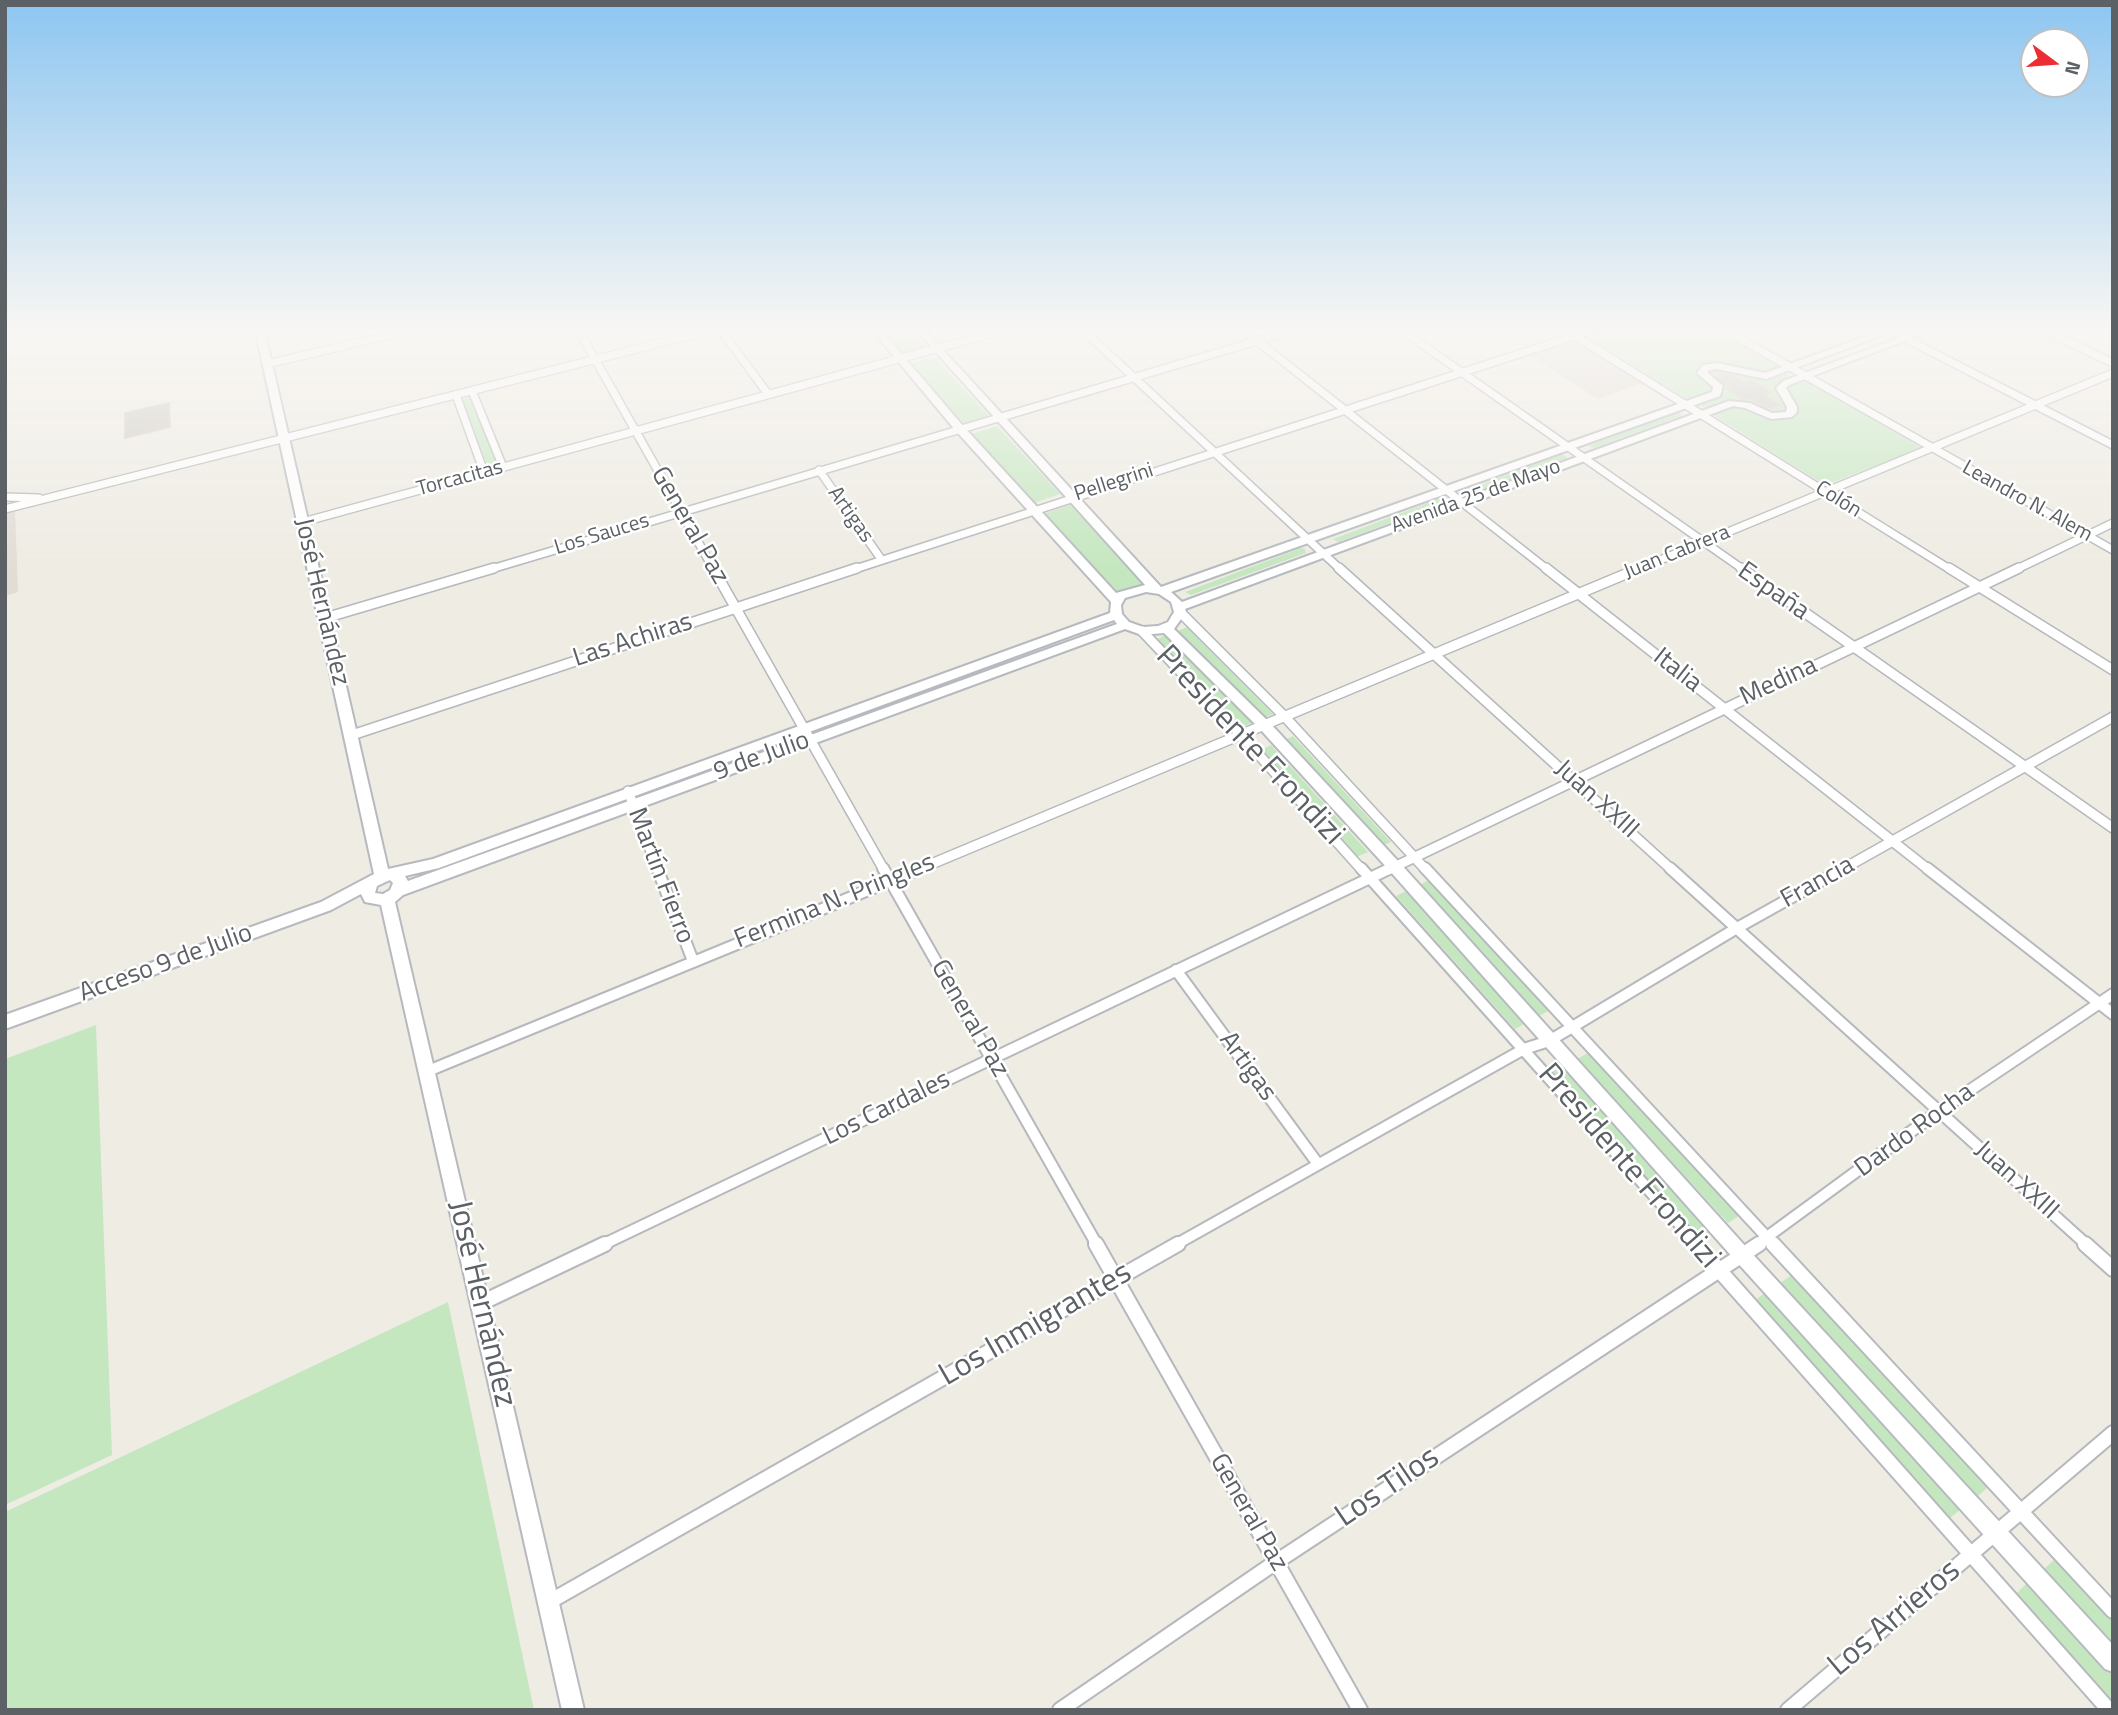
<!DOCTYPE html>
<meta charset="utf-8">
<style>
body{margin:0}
#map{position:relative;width:2118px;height:1715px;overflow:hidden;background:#efece4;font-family:"Titillium Web",sans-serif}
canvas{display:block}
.frame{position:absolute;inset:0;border:7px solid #5c6165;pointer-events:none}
.north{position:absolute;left:2020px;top:28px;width:70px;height:70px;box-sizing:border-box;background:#fff;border:2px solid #bec0c1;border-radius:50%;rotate:106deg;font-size:19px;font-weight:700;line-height:28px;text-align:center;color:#5c6165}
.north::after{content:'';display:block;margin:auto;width:24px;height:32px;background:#ed2c33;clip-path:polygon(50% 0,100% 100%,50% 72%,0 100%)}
</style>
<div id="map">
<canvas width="2118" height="1715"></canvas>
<div class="frame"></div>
<div class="north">N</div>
</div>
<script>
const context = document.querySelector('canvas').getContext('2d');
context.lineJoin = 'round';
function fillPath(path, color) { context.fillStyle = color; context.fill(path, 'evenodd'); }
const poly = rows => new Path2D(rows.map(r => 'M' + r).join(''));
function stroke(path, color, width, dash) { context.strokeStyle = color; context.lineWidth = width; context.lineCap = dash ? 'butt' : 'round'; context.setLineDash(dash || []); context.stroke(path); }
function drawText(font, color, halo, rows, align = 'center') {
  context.font = font + ' "Titillium Web",sans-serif'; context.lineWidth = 5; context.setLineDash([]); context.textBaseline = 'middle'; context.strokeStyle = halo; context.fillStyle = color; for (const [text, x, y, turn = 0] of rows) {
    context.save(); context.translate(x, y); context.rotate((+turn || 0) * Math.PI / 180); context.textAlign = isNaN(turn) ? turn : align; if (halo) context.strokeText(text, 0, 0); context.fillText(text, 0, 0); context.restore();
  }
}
fillPath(poly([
 [1572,341,1577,342,1643,383,1598,399,1529,355],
 [15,508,18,592,5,596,5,510]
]), '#e1ddd5');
fillPath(poly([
 [880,329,909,329,926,347,902,354],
 [1610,329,1717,329,1776,364,1777,367,1765,374,1703,365,1698,369,1699,376,1714,387,1714,392,1687,399,1592,340,1593,335],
 [934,357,990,417,965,424,910,364],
 [1722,368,1761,378,1783,373,1791,376,1791,379,1778,386,1789,409,1785,413,1767,413,1746,403,1731,401,1708,409,1702,407,1701,403,1719,397,1724,390,1707,377,1706,369],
 [1800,381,1810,383,1922,448,1825,485,1713,415,1713,413,1739,406,1771,418,1790,417,1796,413,1784,387],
 [471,397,497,465,488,467,462,399],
 [1677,412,1683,415,1594,448,1588,446],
 [997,426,1060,494,1034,503,971,434],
 [1562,454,1568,458,1471,494,1465,491],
 [1438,499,1444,503,1338,542,1333,539],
 [1070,505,1144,584,1116,594,1043,514],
 [1301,548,1305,549,1306,553,1191,595,1185,592],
 [1187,627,1273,714,1264,718,1178,631],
 [1166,635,1252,723,1243,727,1157,639],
 [1293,736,1391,842,1380,847,1283,741],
 [1271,745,1368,852,1357,857,1261,750],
 [1429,880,1550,1010,1539,1016,1419,885],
 [1406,891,1526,1023,1515,1029,1396,896],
 [96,1025,112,1455,5,1505,5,1059],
 [1588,1053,1739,1216,1728,1223,1577,1059],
 [1563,1066,1713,1232,1702,1240,1552,1072],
 [1792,1275,1988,1487,1976,1498,1780,1283],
 [1766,1292,1961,1509,1949,1519,1754,1301],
 [448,1302,534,1710,5,1710,5,1512],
 [2055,1559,2113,1621,2113,1646,2043,1570],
 [2028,1582,2113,1676,2113,1702,2016,1594]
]), '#c5e7c0');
const building = poly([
 [1726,374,1744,383,1751,380,1771,392,1764,395,1780,405,1769,409,1749,398,1744,400,1726,388,1730,387,1717,377,1726,374],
 [169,403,170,427,125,438,125,413,169,403]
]);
fillPath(building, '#ccc9c3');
stroke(building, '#d4cdc2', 2);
const streetFar3 = poly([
 [578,329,714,570],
 [720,329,768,394],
 [1082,329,1341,570],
 [1242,329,1548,570],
 [1400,329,1744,570],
 [1564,329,1951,570],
 [1723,329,2113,550],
 [1887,329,2113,445],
 [2041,329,2113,363],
 [267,364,416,329],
 [472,391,503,467],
 [456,395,484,472],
 [819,470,881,559],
 [5,497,39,498],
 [5,509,715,329],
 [303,522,1008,329],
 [488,570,1297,329],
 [852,570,1596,329],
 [1636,570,2113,373],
 [2015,570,2113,523]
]);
const streetFar2 = poly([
 [713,568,884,870],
 [1339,568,1672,870],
 [1546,568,1929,870],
 [1741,568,2113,828],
 [1949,568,2113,670],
 [1180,612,1285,717,1426,870],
 [325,618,494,568],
 [1142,631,1242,736,1362,870],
 [352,735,857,568],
 [628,791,658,870],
 [917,870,1640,568],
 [1388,870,2019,568],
 [1841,870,2113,717]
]);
const streetFar1 = poly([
 [657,868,693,961],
 [883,868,1097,1245],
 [1361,868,1698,1245],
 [1425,868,1774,1245],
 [1670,868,2087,1245],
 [1927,868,2113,1014],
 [1176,970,1318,1164],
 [428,1071,922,868],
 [602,1245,1391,868],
 [1175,1245,1524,1049,1549,1041,1737,928,1844,868],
 [1756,1245,1939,1111,2113,994]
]);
const street = poly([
 [1096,1244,1360,1710],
 [1696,1244,2109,1710],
 [1773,1244,2113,1611],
 [2085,1244,2113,1269],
 [481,1303,605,1244],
 [549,1602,1178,1244],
 [1060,1710,1276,1562,1759,1244],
 [1788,1710,2113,1433]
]);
const secondary = poly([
 [255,329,264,329,388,869,433,859,1110,613,1111,602,956,431,871,329,880,329,964,427,1116,593,1145,585,915,329,924,329,1161,587,1712,392,1713,387,1697,373,1703,365,1717,363,1765,373,1886,329,1899,329,1766,379,1717,369,1709,370,1707,372,1723,386,1720,396,1171,592,1182,602,1729,401,1750,403,1772,413,1786,412,1787,407,1776,388,1783,381,1923,329,1936,329,1789,385,1786,388,1797,407,1797,412,1792,417,1771,419,1745,408,1733,406,1185,609,1186,612,1174,629,1269,722,1399,862,1747,1248,2113,1645,2113,1672,2105,1669,1735,1260,1389,870,1259,728,1164,633,1142,635,1125,629,403,895,395,902,584,1710,562,1710,381,905,365,902,361,894,331,910,5,1029,5,1015,321,902,374,874,255,329],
 [1146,592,1159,594,1171,602,1174,612,1168,622,1158,626,1143,627,1129,622,1122,614,1121,605,1125,598,1146,592],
 [1114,620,1117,624,408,881,405,876,439,868,1114,620],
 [390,880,393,883,390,890,383,894,375,893,377,886,390,880]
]);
stroke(streetFar3, '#b5b8bc', 10);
stroke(streetFar2, '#b5b8bc', 12);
stroke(streetFar1, '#b5b8bc', 14);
stroke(street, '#b5b8bc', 18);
stroke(secondary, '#b6babf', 4);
stroke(streetFar3, '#fff', 7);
stroke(streetFar2, '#fff', 9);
stroke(streetFar1, '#fff', 10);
stroke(street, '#fff', 14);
fillPath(secondary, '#fff');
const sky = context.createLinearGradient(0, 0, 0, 569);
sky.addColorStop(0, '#8dc6f1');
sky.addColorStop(0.58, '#f8f6f3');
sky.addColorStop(1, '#f8f6f300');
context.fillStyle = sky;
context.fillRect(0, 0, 2118, 569);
drawText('21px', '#5c6165', '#fff', [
 ["Torcacitas",460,479,-15],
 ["Pellegrini",1114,483,-18],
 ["Avenida 25 de Mayo",1476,497,-20],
 ["Colón",1838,500,32],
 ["Leandro N. Alem",2027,502,29],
 ["Artigas",850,515,55],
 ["Los Sauces",602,535,-17],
 ["Juan Cabrera",1677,553,-22]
]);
drawText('26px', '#5c6165', '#fff', [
 ["General Paz",689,526,60],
 ["España",1773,592,35],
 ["José Hernández",321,602,77],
 ["Las Achiras",633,641,-18],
 ["Italia",1677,671,38],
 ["Medina",1779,682,-25],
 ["9 de Julio",762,757,-20],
 ["Juan XXIII",1596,800,42],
 ["Martín Fierro",660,876,69],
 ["Francia",1818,883,-29],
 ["Fermina N. Pringles",835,902,-22],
 ["Acceso 9 de Julio",166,964,-20],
 ["General Paz",969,1019,60],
 ["Artigas",1247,1067,54],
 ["Los Cardales",887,1109,-26],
 ["Dardo Rocha",1915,1131,-36],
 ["Juan XXIII",2016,1181,42],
 ["General Paz",1248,1513,60]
]);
drawText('32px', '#5c6165', '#fff', [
 ["Presidente Frondizi",1249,746,47],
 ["Presidente Frondizi",1628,1167,49],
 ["José Hernández",481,1304,77],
 ["Los Inmigrantes",1036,1325,-30],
 ["Los Tilos",1388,1488,-34],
 ["Los Arrieros",1895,1619,-40]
]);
</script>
